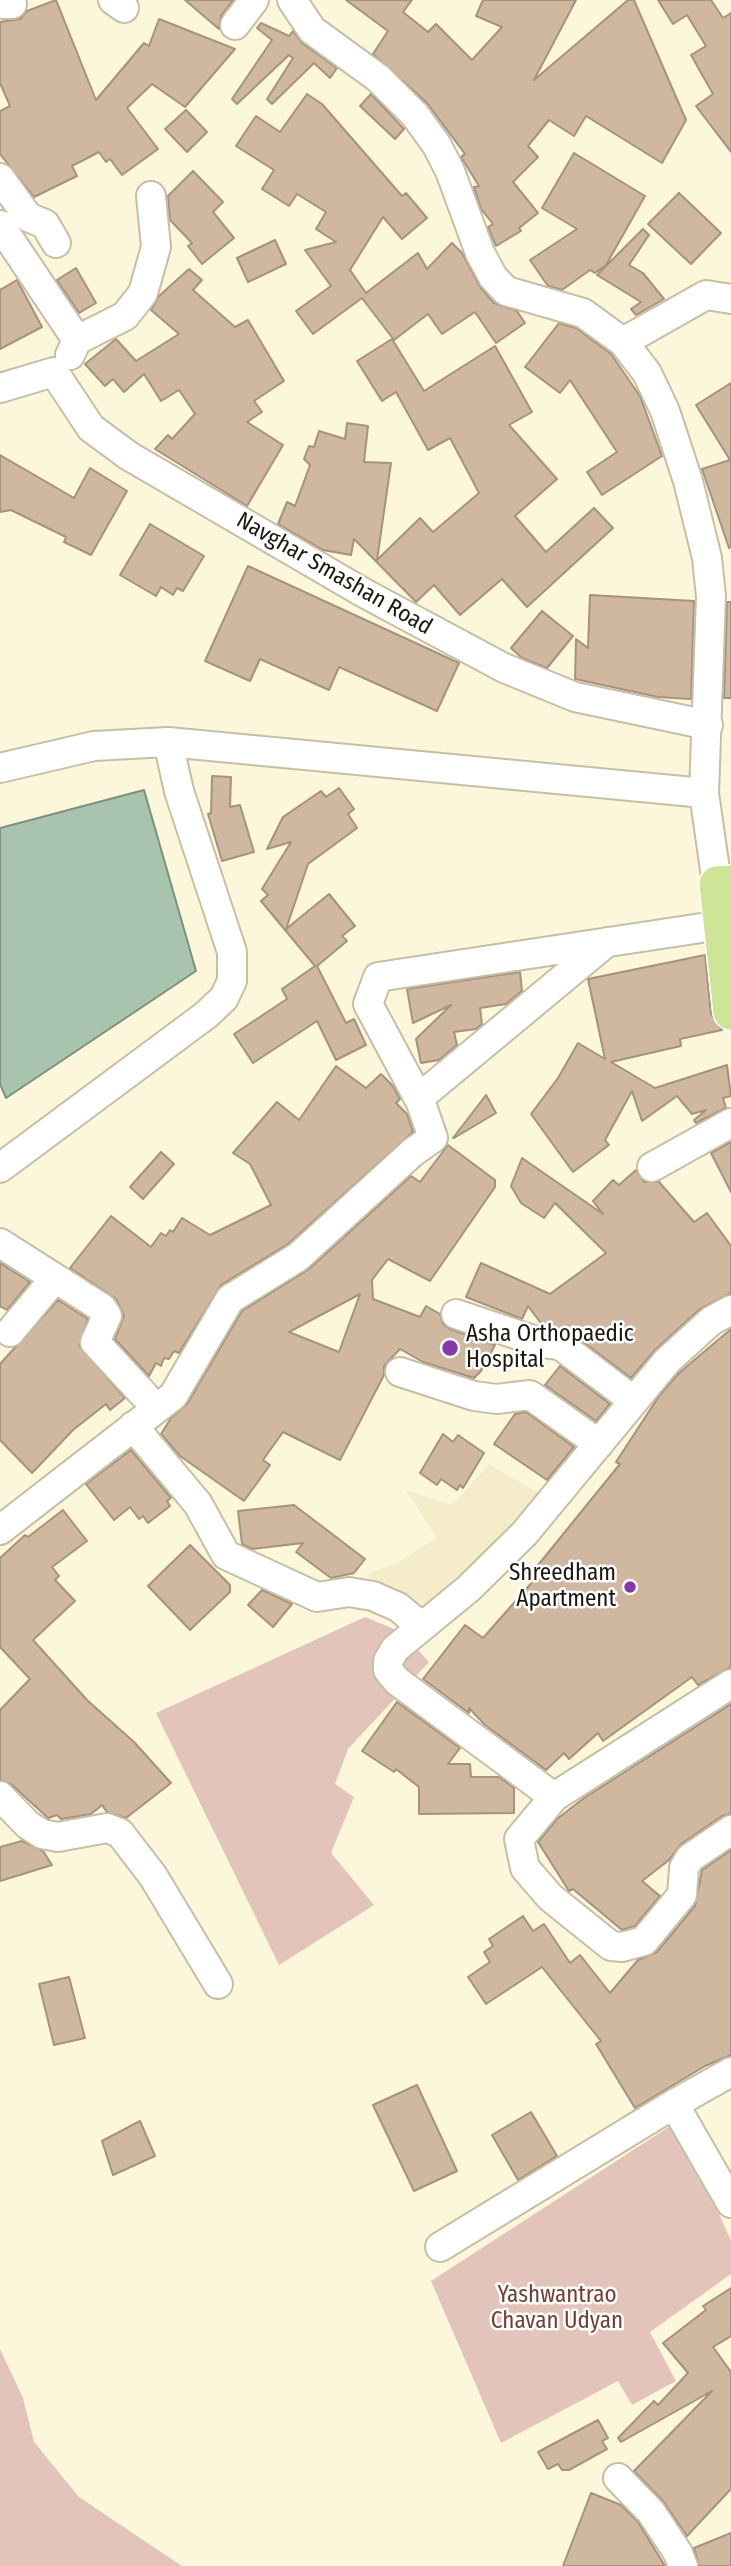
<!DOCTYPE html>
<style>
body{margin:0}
canvas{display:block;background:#fcf6db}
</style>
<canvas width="731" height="2566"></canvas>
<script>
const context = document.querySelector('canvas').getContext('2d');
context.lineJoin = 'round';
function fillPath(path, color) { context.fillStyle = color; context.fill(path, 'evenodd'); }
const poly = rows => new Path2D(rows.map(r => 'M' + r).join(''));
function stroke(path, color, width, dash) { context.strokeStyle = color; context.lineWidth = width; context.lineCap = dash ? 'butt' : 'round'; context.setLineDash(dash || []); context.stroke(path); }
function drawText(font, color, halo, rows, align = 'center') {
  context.font = font + ' "Fira Sans Condensed",sans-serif'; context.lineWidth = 5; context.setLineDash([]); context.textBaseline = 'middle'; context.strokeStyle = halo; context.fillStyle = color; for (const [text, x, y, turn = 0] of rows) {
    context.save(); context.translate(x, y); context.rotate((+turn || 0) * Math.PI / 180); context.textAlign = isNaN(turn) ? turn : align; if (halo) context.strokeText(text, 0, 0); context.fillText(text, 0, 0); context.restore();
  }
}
fillPath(poly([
 [489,1464,552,1501,421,1614,366,1575,399,1562,437,1538,406,1490,452,1505]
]), '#f5ecca');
fillPath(poly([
 [365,1617,401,1632,429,1662,348,1749,335,1784,354,1797,331,1853,374,1905,279,1965,156,1713],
 [678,2121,731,2241,731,2274,650,2332,676,2381,632,2405,618,2381,501,2443,431,2281],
 [0,2349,23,2398,34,2442,79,2497,182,2566,0,2566]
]), '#e3c4bb');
const water = poly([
 [144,790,196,971,6,1098,0,1084,0,828,144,790]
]);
fillPath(water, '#a8c4ae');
stroke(water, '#7d907e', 2);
const building = poly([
 [56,0,96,100,144,43,149,46,159,19,235,49,185,107,152,84,127,108,158,149,122,175,110,159,106,162,99,152,72,166,77,176,34,197,0,154,0,111,10,106,0,83,0,22,20,19,27,11,56,0],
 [185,0,233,0,221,16,219,29,185,0],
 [346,0,412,0,403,12,428,32,436,24,472,60,502,27,476,16,483,0,576,0,534,80,628,0,634,0,686,120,662,163,586,116,574,136,549,120,528,146,538,157,513,182,538,213,519,228,521,231,496,246,488,227,493,224,481,209,474,187,479,186,461,157,465,154,427,103,373,54,388,31,346,0],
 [658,0,711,0,723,18,731,13,731,152,696,106,713,94,691,55,706,46,687,15,673,24,658,0],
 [261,23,289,36,293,31,302,43,337,68,330,78,314,63,272,104,267,99,293,58,289,55,237,104,232,99,272,40,257,28,261,23],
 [307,94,322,104,402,196,406,193,427,218,402,239,383,217,350,270,366,293,418,253,427,269,452,243,462,253,481,288,494,303,517,311,525,323,496,343,475,312,442,334,428,314,394,340,362,298,313,334,296,311,331,286,305,250,336,242,316,229,326,212,297,194,289,206,262,189,274,170,236,146,256,116,280,132,307,94],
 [371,94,404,129,395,139,360,106,371,94],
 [186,110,207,132,187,152,165,129,186,110],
 [574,153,645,196,606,265,595,273,590,270,562,290,548,286,530,260,577,229,542,208,574,153],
 [193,171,223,202,213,212,234,238,202,264,188,246,192,243,170,220,168,196,193,171],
 [679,193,721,233,691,264,648,224,679,193],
 [643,229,649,235,629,265,643,273,664,299,636,315,631,309,641,302,597,275,643,229],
 [275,240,286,264,248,282,237,258,275,240],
 [76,268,96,303,79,313,57,280,76,268],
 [189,269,202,280,193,290,235,327,248,320,284,381,254,401,262,412,247,422,283,445,247,506,155,449,168,435,172,439,195,414,179,390,161,401,144,374,124,392,113,379,105,386,85,364,116,339,136,361,179,334,151,310,159,296,189,269],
 [17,280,42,327,0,349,0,290,17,280],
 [559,323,576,328,611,354,640,396,662,456,602,495,587,472,617,452,570,380,560,393,525,367,559,323],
 [392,339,424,391,495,346,532,412,509,425,557,479,515,516,546,552,594,508,613,528,527,607,502,579,460,615,434,585,416,602,354,539,351,555,323,550,278,524,287,502,295,506,310,465,304,459,309,446,314,447,319,431,345,439,347,423,368,426,364,462,391,463,377,560,420,518,433,532,479,493,450,438,428,450,396,392,382,401,357,361,392,339],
 [731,383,731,547,729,548,702,469,730,460,696,405,731,383],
 [0,455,74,498,90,468,127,491,91,555,64,542,66,537,11,510,0,512,0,455],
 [150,524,204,556,183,591,177,588,173,595,161,587,156,596,120,575,150,524],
 [248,566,459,663,437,711,339,667,329,690,260,659,250,681,205,661,248,566],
 [590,595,694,601,691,699,658,697,575,679,576,639,588,648,590,595],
 [727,602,731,602,731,698,724,698,727,602],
 [542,611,573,636,547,668,522,658,511,648,542,611],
 [212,776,231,777,230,807,240,805,254,852,222,861,208,814,211,813,212,776],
 [339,788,354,809,348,814,357,828,308,864,286,929,329,894,355,926,342,936,347,941,317,966,346,1023,354,1019,366,1045,336,1060,317,1021,253,1063,234,1034,287,999,282,989,315,966,261,901,268,895,262,889,291,842,267,849,283,817,321,791,326,797,339,788],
 [705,955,711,1014,722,1030,680,1039,681,1046,611,1062,655,1088,727,1065,731,1096,723,1098,726,1108,696,1123,694,1120,706,1110,692,1114,677,1096,642,1121,632,1091,605,1140,609,1145,573,1172,531,1114,558,1078,578,1043,605,1059,588,979,705,955],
 [520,972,522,991,506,1004,480,1008,482,1024,476,1029,454,1032,457,1045,439,1060,421,1063,416,1039,451,1005,413,1023,407,989,520,972],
 [336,1066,366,1088,381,1074,393,1086,400,1099,396,1103,407,1114,413,1132,288,1244,221,1285,179,1353,174,1351,169,1359,164,1358,161,1366,156,1363,149,1376,115,1339,124,1316,116,1299,70,1268,111,1216,151,1247,161,1233,166,1236,170,1230,173,1232,182,1218,210,1235,271,1205,250,1164,233,1153,277,1102,299,1120,336,1066],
 [486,1095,496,1113,454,1138,453,1138,486,1095],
 [731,1142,731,1192,711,1153,731,1142],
 [448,1145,495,1180,495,1187,430,1281,388,1259,372,1280,373,1299,420,1317,426,1306,440,1314,443,1324,450,1329,495,1345,481,1371,474,1378,423,1362,400,1349,384,1366,384,1375,340,1460,283,1432,263,1460,270,1465,244,1501,180,1456,161,1434,171,1418,187,1404,242,1311,309,1269,411,1176,420,1182,448,1145],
 [360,1294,339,1352,289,1332,360,1294],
 [161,1152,174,1164,143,1199,130,1187,161,1152],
 [522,1158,603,1214,593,1201,613,1180,619,1185,636,1170,644,1182,659,1182,694,1222,707,1213,731,1246,731,1293,700,1309,656,1349,631,1378,570,1332,543,1326,528,1306,522,1319,466,1297,481,1263,550,1294,606,1253,555,1203,544,1218,521,1203,511,1186,522,1158],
 [0,1263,30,1282,7,1310,0,1306,0,1263],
 [58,1300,88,1319,79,1345,125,1398,110,1410,106,1404,73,1430,32,1473,0,1440,0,1364,58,1300],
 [731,1329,731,1667,698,1685,692,1677,603,1741,598,1733,569,1759,564,1753,546,1770,485,1725,469,1708,469,1713,423,1679,465,1625,483,1638,535,1579,530,1575,620,1464,616,1462,659,1396,679,1373,731,1329],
 [560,1366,610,1404,596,1421,545,1385,560,1366],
 [526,1412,574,1447,547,1480,494,1444,515,1414,526,1412],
 [443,1434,453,1442,458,1435,484,1453,463,1488,460,1485,457,1490,441,1479,437,1485,420,1473,443,1434],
 [131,1450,171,1498,167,1501,170,1506,148,1523,143,1516,139,1519,130,1507,114,1520,86,1484,131,1450],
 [294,1505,365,1559,354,1573,331,1578,296,1552,303,1543,252,1549,242,1544,238,1511,294,1505],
 [63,1510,87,1541,52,1567,59,1576,55,1580,75,1601,33,1640,87,1700,134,1742,171,1783,126,1818,107,1812,102,1805,91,1814,61,1819,57,1815,48,1818,11,1784,0,1780,0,1710,30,1679,0,1647,0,1558,25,1535,28,1537,63,1510],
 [190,1545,230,1585,230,1592,190,1630,148,1586,190,1545],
 [262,1590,292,1604,273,1627,248,1605,262,1590],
 [397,1702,460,1748,448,1764,470,1764,471,1777,499,1777,514,1788,514,1813,419,1814,419,1787,396,1769,394,1772,362,1751,397,1702],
 [731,1704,731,1814,722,1816,681,1844,669,1860,642,1881,660,1896,635,1926,622,1930,573,1889,569,1891,538,1842,557,1819,584,1798,731,1704],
 [22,1841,43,1851,52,1865,0,1881,0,1847,22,1841],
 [731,1850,731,2055,705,2066,635,2108,596,2044,601,2041,542,1967,486,2004,468,1977,490,1962,484,1952,493,1946,489,1939,523,1916,533,1931,544,1924,570,1963,580,1955,610,1993,638,1960,657,1952,695,1906,702,1870,731,1850],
 [69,1977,85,2038,54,2045,39,1984,69,1977],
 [417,2085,457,2171,414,2191,373,2105,417,2085],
 [531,2112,557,2156,518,2180,492,2135,531,2112],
 [140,2121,155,2156,113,2175,102,2141,140,2121],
 [731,2288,731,2336,713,2347,731,2372,731,2489,687,2536,663,2501,634,2471,712,2391,621,2442,618,2438,654,2401,658,2405,688,2373,663,2343,706,2310,703,2306,731,2288],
 [598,2420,608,2438,602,2441,607,2449,569,2470,562,2470,558,2464,548,2469,538,2452,598,2420],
 [591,2493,621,2505,638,2522,665,2566,563,2566,591,2493],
 [731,2533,731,2566,699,2566,694,2548,731,2533]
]);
fillPath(building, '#d0b79f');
stroke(building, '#a5927f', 2);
const minor = poly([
 [113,0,124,8],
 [292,0,312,30,378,78,415,115,436,144,450,171,480,253,493,277,506,291,583,313,623,342,647,373,665,411,688,481,707,558,711,596,704,793,717,884],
 [0,4,12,4],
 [235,25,254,0],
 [0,178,28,217,45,224,56,243],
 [0,225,77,340,70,355],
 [77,340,125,316,143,293,156,247,151,196],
 [623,342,706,295,731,299],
 [0,388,54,372,91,428,129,456,364,593,504,668,575,697,708,725],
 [0,768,94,746,168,742,704,793],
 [419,1098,607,942],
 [652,1167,731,1123],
 [0,1168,206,1015,224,998,232,981,232,952,179,791,168,742],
 [0,1243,102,1308,107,1316,95,1342,145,1396],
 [456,1314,542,1343,560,1345,634,1401],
 [10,1332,55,1278],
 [400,1372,474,1396,497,1399,530,1395,599,1444],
 [133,1426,198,1504,226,1555,317,1597,349,1592,373,1596,398,1607,421,1626],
 [0,1530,173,1396,230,1299,298,1257,413,1152,433,1138,421,1103,368,1004,378,977,721,925],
 [731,1684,554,1797,519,1839,525,1868,550,1897,611,1946,622,1947,644,1941,682,1895,684,1868,690,1858,731,1830],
 [0,1796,28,1825,42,1834,58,1837,107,1828,120,1833,153,1876,218,1984],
 [554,1797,397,1681,388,1670,388,1661,395,1649,468,1589,524,1534,667,1361,711,1321,731,1310],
 [731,2072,674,2104,731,2203],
 [440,2247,674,2104],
 [618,2478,651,2512,678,2553,683,2566]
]);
const major = poly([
 [731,883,717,884,731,1012]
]);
stroke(minor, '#c6bfa6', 32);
stroke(major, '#fff', 38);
stroke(minor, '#fff', 28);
stroke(major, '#cee598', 35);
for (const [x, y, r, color] of [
 [450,1348,9,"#8439ab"],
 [630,1587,7,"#8439ab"]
]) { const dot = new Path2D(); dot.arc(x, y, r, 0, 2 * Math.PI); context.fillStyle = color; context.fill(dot); stroke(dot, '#fff', 2.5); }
drawText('23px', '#1a180e', '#fff', [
 ["Navghar Smashan Road",334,574,30]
]);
drawText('23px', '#1a180e', '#fff', [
 ["Asha Orthopaedic",466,1335],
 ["Hospital",466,1361],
 ["Shreedham",616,1574,"right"],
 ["Apartment",616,1600,"right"]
], 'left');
drawText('23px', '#724031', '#fff', [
 ["Yashwantrao",557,2296],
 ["Chavan Udyan",557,2322]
]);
</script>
